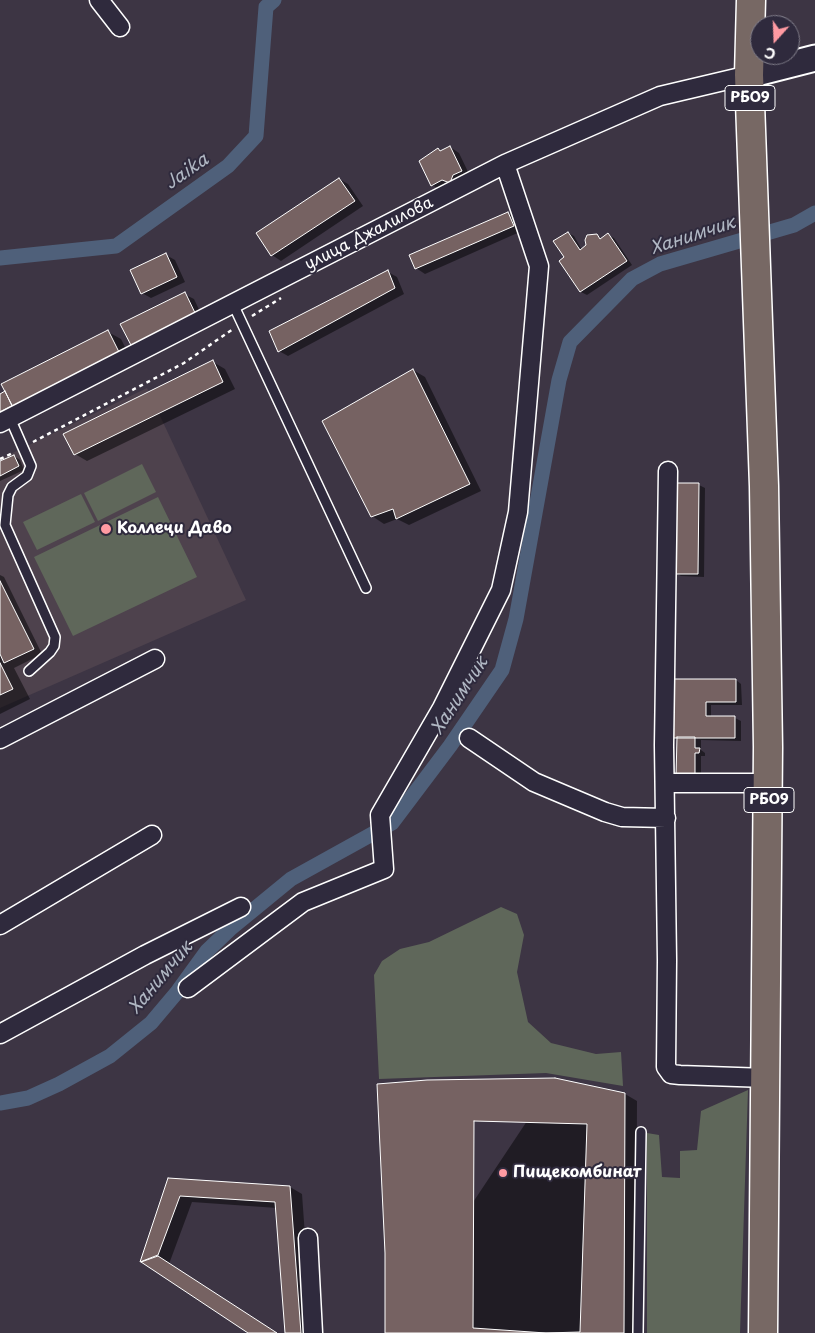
<!DOCTYPE html>
<meta charset="utf-8">
<style>
body{margin:0}
#map{position:relative;width:815px;height:1333px;overflow:hidden;background:#3d3544;font-family:"Playpen Sans",sans-serif}
canvas{display:block}
.north{position:absolute;left:750px;top:15px;width:50px;height:50px;box-sizing:border-box;background:#2f2a3d;border:1px solid #827f8b;border-radius:50%;rotate:200deg;font-size:14px;font-weight:700;line-height:20px;text-align:center;color:#fff}
.north::after{content:'';display:block;margin:auto;width:18px;height:22px;background:#ff9aa2;clip-path:polygon(50% 0,100% 100%,50% 72%,0 100%)}
</style>
<div id="map">
<canvas width="815" height="1333"></canvas>
<div class="north">С</div>
</div>
<script>
const context = document.querySelector('canvas').getContext('2d');
context.lineJoin = 'round';
function fillPath(path, color) { context.fillStyle = color; context.fill(path, 'evenodd'); }
const poly = rows => new Path2D(rows.map(r => 'M' + r).join(''));
function stroke(path, color, width, dash) { context.strokeStyle = color; context.lineWidth = width; context.lineCap = dash ? 'butt' : 'round'; context.setLineDash(dash || []); context.stroke(path); }
function drawText(font, color, halo, rows, align = 'center') {
  context.font = font + ' "Playpen Sans",sans-serif'; context.lineWidth = 4; context.setLineDash([]); context.textBaseline = 'middle'; context.strokeStyle = halo; context.fillStyle = color; for (const [text, x, y, turn = 0] of rows) {
    context.save(); context.translate(x, y); context.rotate((+turn || 0) * Math.PI / 180); context.textAlign = isNaN(turn) ? turn : align; if (halo) context.strokeText(text, 0, 0); context.fillText(text, 0, 0); context.restore();
  }
}
fillPath(poly([
 [147,388,246,600,0,708,0,459]
]), '#4e424d');
fillPath(poly([
 [142,464,156,492,98,521,84,493],
 [81,494,95,522,37,550,23,522],
 [158,497,197,577,73,636,34,557],
 [501,907,517,914,524,935,517,972,528,1022,551,1043,596,1054,621,1052,623,1086,546,1073,379,1079,374,975,382,961,400,949,429,942],
 [748,1090,740,1333,647,1333,647,1133,659,1135,662,1177,680,1178,680,1151,697,1150,701,1111]
]), '#5f675a');
fillPath(poly([
 [450,147,459,153,470,176,441,190,432,185,438,149,442,151],
 [339,179,348,184,363,206,281,261,272,255],
 [508,213,517,219,522,231,425,274,416,268,411,256],
 [568,233,574,236,582,250,597,235,602,239,608,235,614,238,632,265,587,295,581,292,561,261,566,258],
 [166,255,175,260,185,282,151,298,142,293],
 [388,272,397,277,404,294,288,356,279,351],
 [184,294,194,299,205,322,134,348],
 [108,332,121,339,132,361,5,416,0,413,0,395],
 [213,362,225,369,235,389,87,461,75,454],
 [413,370,425,377,481,491,409,525,397,519,384,524,372,516],
 [14,456,20,460,24,470,0,481,0,463],
 [699,485,705,488,704,577,681,576,675,573],
 [0,575,4,577,42,654,14,668,30,699,0,714],
 [736,680,741,684,742,705,711,705,711,718,735,718,741,721,741,741,701,740,701,750,705,753,705,756,701,756,701,780,684,779,678,741,672,737,672,681],
 [555,1079,625,1094,637,1101,636,1333,386,1333],
 [169,1180,290,1187,302,1194,312,1333,286,1333,277,1208,192,1202,169,1264,276,1333,250,1333,142,1261]
]), '#0007');
stroke(poly([
 [0,258,116,246,228,166,256,136,266,7,274,0],
 [0,1103,28,1098,59,1084,110,1056,151,1023,178,991,207,951,230,929,291,879,392,823,450,746,502,670,516,619,559,380,570,342,632,279,660,264,794,225,815,213]
]), '#4f607a', 15);
const building = poly([
 [450,146,462,171,453,175,450,183,442,180,431,186,419,161,438,148,440,151,450,146],
 [339,178,355,201,271,256,256,233,339,178],
 [508,212,514,226,415,269,409,255,508,212],
 [568,232,580,250,586,245,585,240,587,235,597,234,600,239,608,233,627,261,580,292,559,261,564,257,553,241,568,232],
 [166,253,177,277,141,294,130,270,166,253],
 [388,270,395,288,278,352,269,331,388,270],
 [185,292,197,317,133,349,120,324,185,292],
 [108,330,120,354,13,407,1,384,108,330],
 [213,360,223,382,74,455,63,434,213,360],
 [413,369,470,484,396,519,393,509,371,517,322,421,413,369],
 [5,391,12,406,0,412,0,394,5,391],
 [14,455,19,466,0,476,0,461,14,455],
 [675,483,699,483,698,574,674,574,675,483],
 [0,581,34,649,4,663,0,654,0,581],
 [0,663,13,689,0,695,0,663],
 [671,679,736,679,736,702,706,702,706,716,735,716,735,738,671,738,671,679],
 [677,737,695,737,695,748,700,748,699,753,695,753,695,777,676,777,677,737],
 [555,1078,625,1093,624,1333,385,1333,385,1253,377,1084,427,1080,555,1078],
 [474,1121,587,1124,580,1332,546,1333,473,1328,474,1121],
 [168,1178,290,1186,301,1333,285,1333,275,1202,180,1196,158,1255,140,1262,168,1178],
 [158,1256,277,1333,248,1333,141,1262,158,1256]
]);
fillPath(building, '#766262');
stroke(building, '#fff', 1);
const lane = poly([
 [233,304,366,588],
 [10,418,31,466,27,476,12,487,8,495,5,525,55,637,54,646,50,652,29,671],
 [638,1333,641,1132]
]);
const street = poly([
 [99,0,120,27],
 [0,423,505,164,660,96,749,75],
 [668,471,664,745,667,960,666,1067,671,1074,680,1075,766,1078],
 [469,738,534,782,605,812,622,817,666,818],
 [0,739,155,659],
 [665,783,769,783],
 [0,925,152,835],
 [188,988,303,902,384,869,380,815,442,708,501,590,518,512,539,266,505,164],
 [0,1034,145,955,241,907],
 [308,1238,313,1333]
]);
const secondary = poly([
 [749,75,815,58]
]);
const highway = poly([
 [751,0,749,75,764,486,768,747,763,1333]
]);
stroke(lane, '#fff', 12);
stroke(street, '#fff', 21);
stroke(secondary, '#fff', 29);
stroke(highway, '#fff', 31);
stroke(poly([
 [252,316,281,298],
 [33,442,184,363,233,329],
 [0,459,13,453]
]), '#fff', 2.5, [4, 4]);
stroke(lane, '#2f2a3d', 9);
stroke(street, '#2f2a3d', 18);
stroke(secondary, '#2f2a3d', 25);
stroke(highway, '#776864', 28);
for (const [x, y, r, color] of [
 [106,529,6,"#ff9aa2"],
 [503,1173,5,"#ff9aa2"]
]) { const dot = new Path2D(); dot.arc(x, y, r, 0, 2 * Math.PI); context.fillStyle = color; context.fill(dot); stroke(dot, '#2f2a3d', 2); }
for (const [x, y, w] of [
 [750,98,50],
 [769,800,50]
]) { const box = new Path2D(); box.roundRect(x - w / 2, y - 12.5, w, 25, 4); context.fillStyle = '#2f2a3d'; context.fill(box); stroke(box, '#fff', 1); }
drawText('bold 15px', '#fff', null, [
 ["РБ09",750,98],
 ["РБ09",769,800]
]);
drawText('16px', '#fff', '#2f2a3d', [
 ["улица Джалилова",369,234,-27]
]);
drawText('bold 16px', '#fff', '#2f2a3d', [
 ["Коллеҷи Даво",117,529],
 ["Пищекомбинат",513,1173]
], 'left');
drawText('italic 18px', '#b0b7c3', '#2f2a3d', [
 ["Jaika",187,172,-35],
 ["Ханимчик",693,236,-18],
 ["Ханимчик",460,696,-57],
 ["Ханимчик",161,978,-50]
]);
</script>
